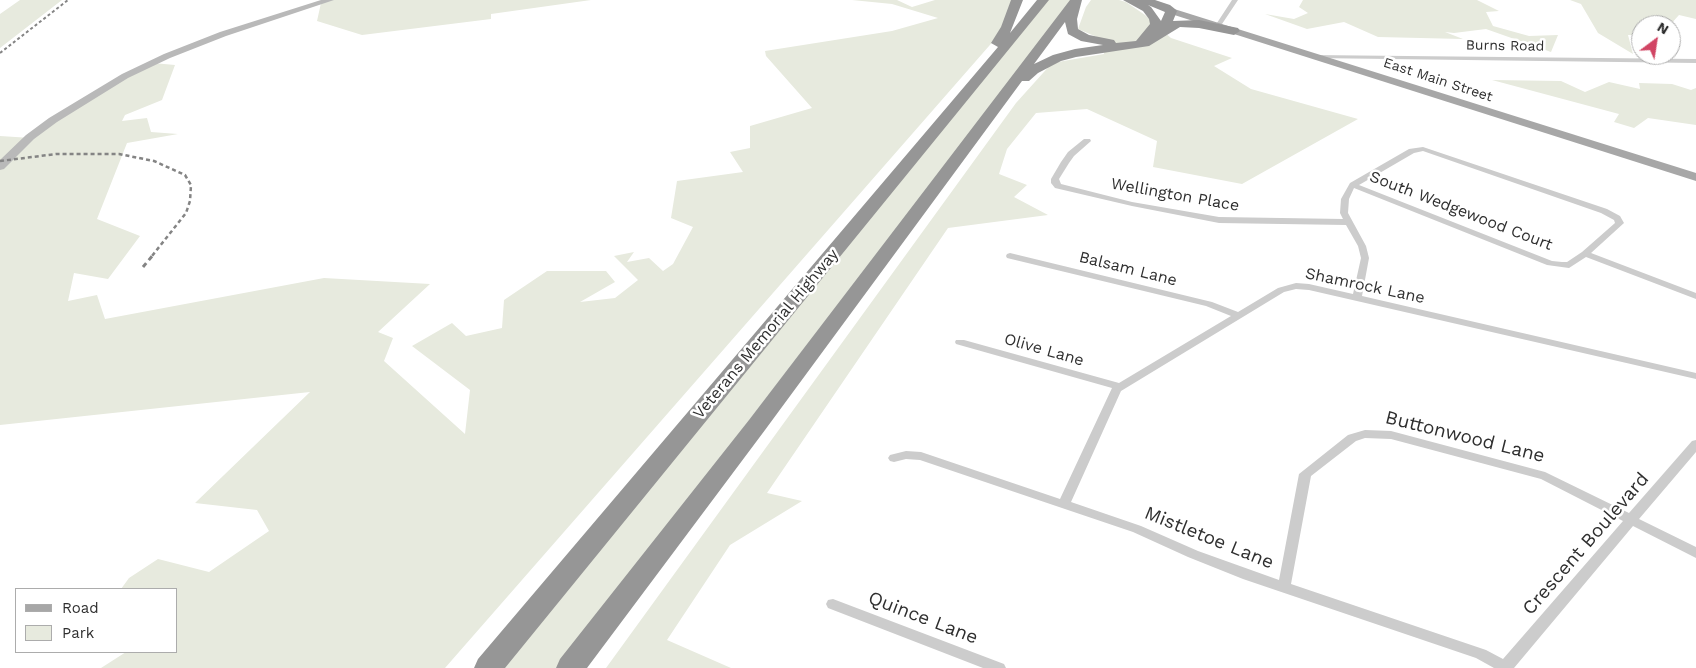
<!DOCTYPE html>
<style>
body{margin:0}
#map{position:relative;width:1696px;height:668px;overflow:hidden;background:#fff;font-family:"Work Sans",sans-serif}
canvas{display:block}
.legend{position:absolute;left:15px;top:588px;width:162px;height:65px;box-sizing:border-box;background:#fff;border:1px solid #acacac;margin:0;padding:6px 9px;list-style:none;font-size:15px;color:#2f2f2f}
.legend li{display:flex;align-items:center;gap:10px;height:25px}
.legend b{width:25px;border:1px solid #acacac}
.north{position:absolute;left:1631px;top:15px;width:50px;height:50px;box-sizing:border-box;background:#fff;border:1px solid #acacac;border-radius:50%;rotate:31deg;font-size:14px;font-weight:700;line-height:20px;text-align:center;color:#2f2f2f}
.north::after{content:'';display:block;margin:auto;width:18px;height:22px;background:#d14564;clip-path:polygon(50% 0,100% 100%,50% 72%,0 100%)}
</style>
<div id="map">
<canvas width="1696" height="668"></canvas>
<ul class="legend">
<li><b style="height:6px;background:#a7a7a7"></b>Road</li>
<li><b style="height:14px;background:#e7eade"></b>Park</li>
</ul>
<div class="north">N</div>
</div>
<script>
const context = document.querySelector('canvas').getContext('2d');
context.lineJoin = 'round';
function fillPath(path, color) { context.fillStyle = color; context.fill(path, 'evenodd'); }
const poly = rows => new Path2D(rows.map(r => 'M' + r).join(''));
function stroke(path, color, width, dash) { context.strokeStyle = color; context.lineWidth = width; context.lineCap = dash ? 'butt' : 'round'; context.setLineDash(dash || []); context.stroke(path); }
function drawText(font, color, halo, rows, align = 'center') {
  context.font = font + ' "Work Sans",sans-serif'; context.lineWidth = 5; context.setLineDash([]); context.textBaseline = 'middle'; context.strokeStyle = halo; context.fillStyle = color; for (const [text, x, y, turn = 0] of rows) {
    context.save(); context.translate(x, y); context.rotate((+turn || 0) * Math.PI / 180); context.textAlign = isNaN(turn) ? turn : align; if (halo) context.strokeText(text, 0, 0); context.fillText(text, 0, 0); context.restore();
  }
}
fillPath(poly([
 [20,0,62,0,0,48,0,14],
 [331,0,591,0,491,14,491,19,362,35,317,21,321,3],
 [852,0,897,0,912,7,935,0,1012,0,1003,30,445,668,101,668,126,652,176,652,176,589,121,589,129,578,158,559,209,572,269,531,257,510,195,503,310,392,0,425,0,136,31,138,130,74,153,63,175,65,162,100,125,115,122,121,147,118,151,132,178,134,127,143,97,219,140,236,108,279,74,273,68,301,97,295,105,319,324,278,430,284,378,332,393,338,384,361,465,434,470,390,412,346,452,323,466,336,502,328,504,300,547,271,606,271,615,282,580,302,615,298,638,280,614,256,634,252,627,262,649,258,663,271,673,264,693,227,671,218,677,181,743,172,730,152,750,148,750,126,812,108,766,56,765,51,892,31,938,18,892,4],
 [1048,0,1072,0,559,668,499,668],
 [1091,0,1119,0,1126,2,1145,15,1171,38,1232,58,1214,66,1251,89,1358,119,1242,184,1153,167,1157,141,1087,109,1036,113,1007,149,999,174,1027,185,1014,197,1048,215,948,228,767,493,802,501,730,545,667,640,731,668,606,668,1016,103,1052,63,1104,54,1104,40,1078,29,1086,7],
 [1303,0,1477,0,1499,11,1486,12,1493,26,1529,36,1558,35,1551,52,1486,29,1454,33,1445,32,1463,39,1378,37,1344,22,1307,29,1265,14,1294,19,1308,13,1299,7],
 [1570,0,1696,0,1696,24,1696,19,1679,15,1670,25,1641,25,1641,35,1628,35,1633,54,1598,33,1581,4],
 [1492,80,1561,81,1585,92,1609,82,1640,89,1639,83,1672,84,1691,90,1696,88,1696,125,1648,118,1634,128,1614,122,1619,114]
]), '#e7eade');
fillPath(poly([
 [1232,0,1238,0,1220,27,1216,27,1215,26,1232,0],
 [1311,55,1696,59,1696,63,1313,58,1311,57,1311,55],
 [1084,139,1090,139,1091,141,1074,156,1069,163,1059,179,1061,184,1132,202,1219,217,1343,219,1340,213,1341,199,1350,183,1409,149,1423,147,1607,209,1620,216,1624,223,1591,253,1696,293,1696,299,1586,257,1569,268,1547,265,1354,188,1349,199,1348,213,1366,246,1369,258,1362,296,1696,373,1696,379,1309,290,1296,289,1284,292,1121,391,1071,502,1141,526,1198,551,1279,580,1299,474,1348,435,1365,430,1391,431,1545,472,1629,513,1692,441,1696,440,1696,452,1639,519,1696,547,1696,558,1633,526,1514,668,1494,668,1476,658,1243,579,1188,557,1133,532,920,460,906,459,894,462,890,461,888,458,890,455,906,451,921,452,1060,499,1112,388,956,344,955,342,956,340,964,340,1119,383,1231,316,1206,306,1007,258,1006,256,1007,254,1010,253,1212,302,1238,312,1278,288,1296,283,1309,284,1353,294,1361,258,1358,246,1346,225,1219,223,1132,206,1055,188,1051,183,1051,179,1061,162,1068,152,1084,139],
 [1423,151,1601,213,1614,220,1615,223,1582,252,1567,262,1562,262,1552,261,1359,185,1414,153,1423,151],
 [1365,438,1391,439,1541,479,1623,521,1503,659,1486,650,1291,584,1311,476,1356,441,1365,438],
 [833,599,1004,664,1006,668,983,668,828,608,826,604,828,600,833,599]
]), '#ccc');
fillPath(poly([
 [321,0,334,0,226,36,170,58,128,78,57,122,34,139,4,169,0,170,0,160,26,135,49,118,122,74,164,54,220,32,321,0]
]), '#b9b9b9');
fillPath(poly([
 [1171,8,1696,173,1696,181,1168,13,1168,9,1171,8]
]), '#a7a7a7');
fillPath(poly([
 [1011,0,1023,0,1010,33,1037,0,1049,0,505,668,474,668,478,659,998,47,991,43,1001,27,1011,0],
 [1070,0,1082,0,1077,19,1078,29,1089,35,1114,40,1116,43,1136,41,1150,24,1149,19,1143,11,1123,0,1155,0,1170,5,1175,9,1177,11,1173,21,1199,20,1238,28,1240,31,1234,35,1199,28,1180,27,1149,46,1076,57,1061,61,1038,73,1029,81,1022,81,765,430,587,668,556,668,560,659,749,420,1070,0],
 [1148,5,1165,12,1161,21,1151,7,1148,5],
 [1065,22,1068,34,1081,41,1103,45,1075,49,1053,55,1034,64,1065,22]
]), '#969696');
stroke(poly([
 [0,53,68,0]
]), '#848484', 2, [3, 2.5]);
stroke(poly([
 [0,161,56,154,119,154,154,161,185,175,191,185,190,201,186,213,152,256]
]), '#848484', 2.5, [4, 3]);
stroke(poly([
 [143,267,153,255]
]), '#848484', 3, [5, 4]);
drawText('14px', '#2f2f2f', '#fff', [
 ["Burns Road",1505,46,1],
 ["East Main Street",1438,80,18]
]);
drawText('16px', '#2f2f2f', '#fff', [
 ["Wellington Place",1175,195,10],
 ["South Wedgewood Court",1461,211,21],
 ["Balsam Lane",1128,269,14],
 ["Shamrock Lane",1365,286,12],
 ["Veterans Memorial Highway",766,334,-50],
 ["Olive Lane",1044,350,16]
]);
drawText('19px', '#2f2f2f', '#fff', [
 ["Buttonwood Lane",1465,437,14],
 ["Mistletoe Lane",1209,538,22],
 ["Crescent Boulevard",1586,544,-49],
 ["Quince Lane",923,618,21]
]);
</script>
